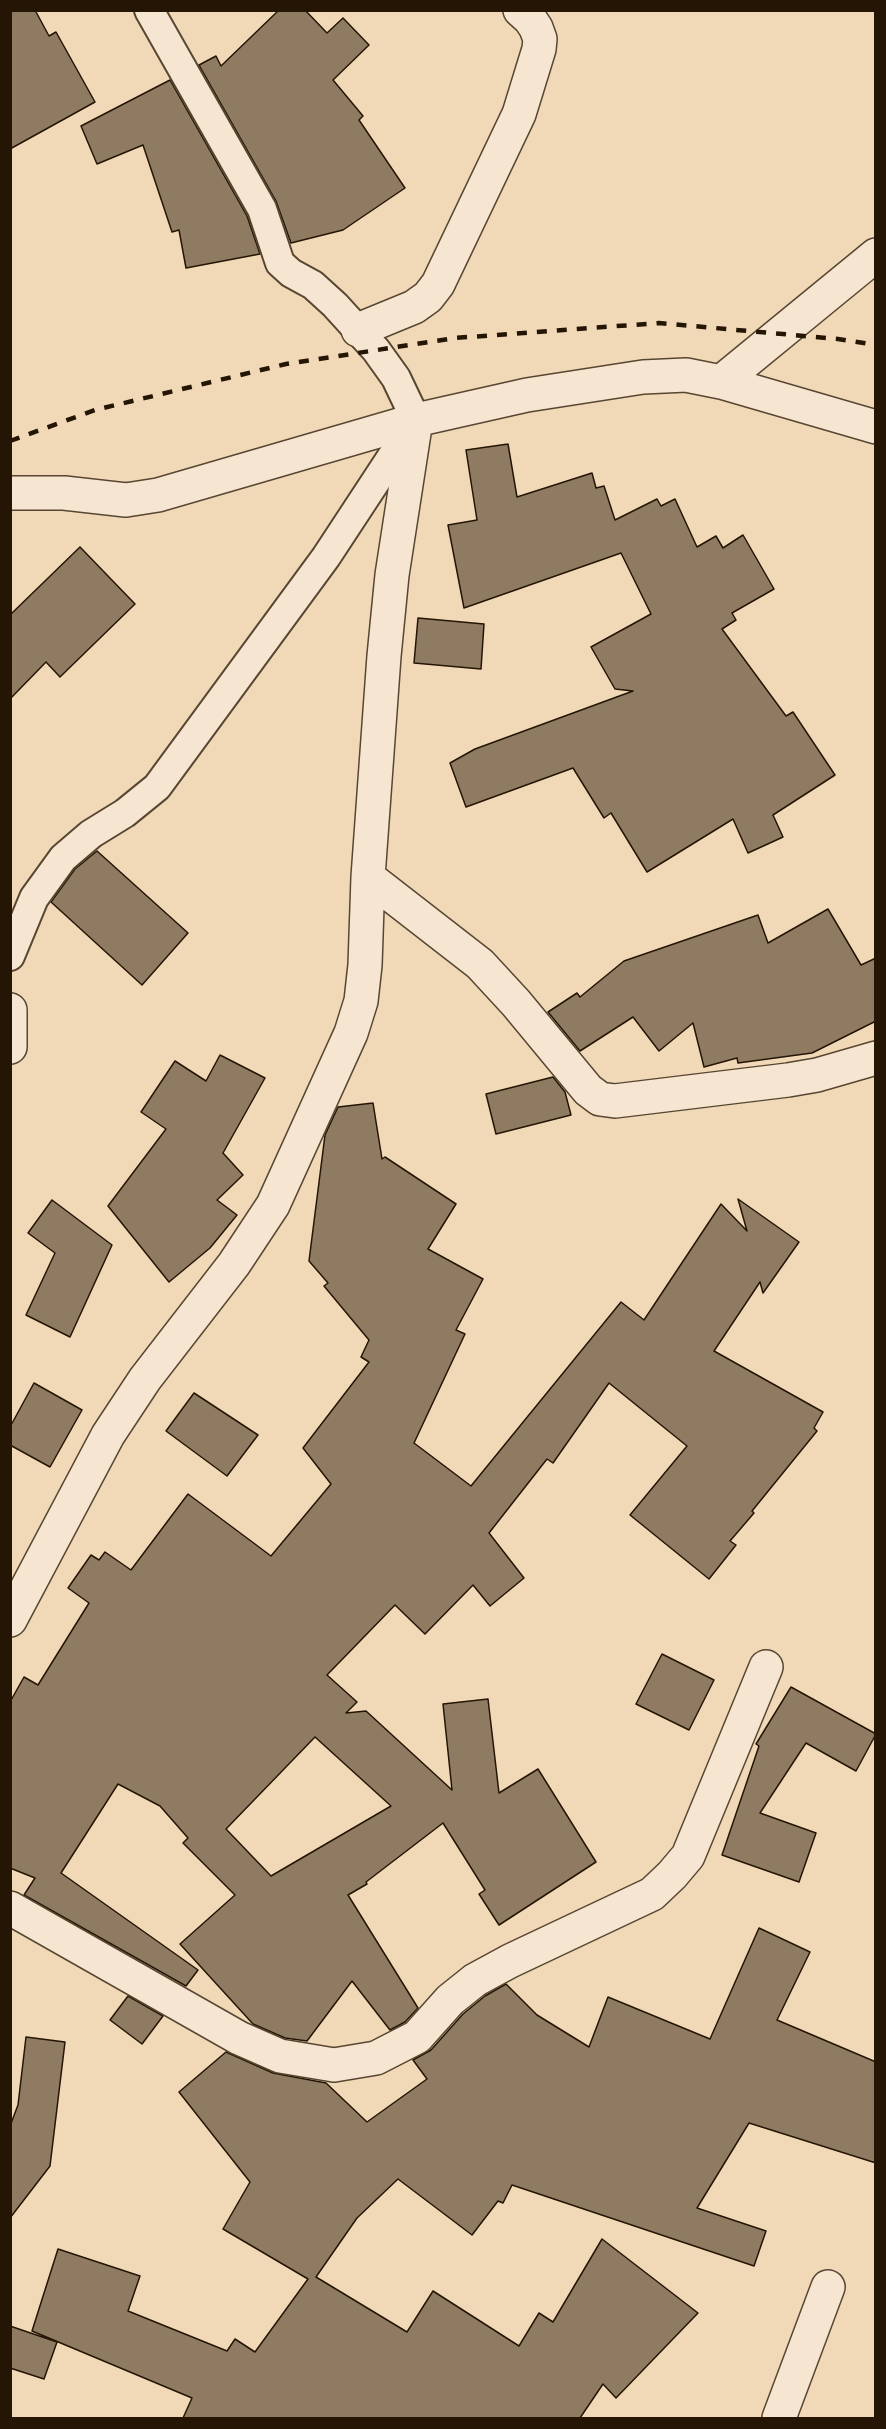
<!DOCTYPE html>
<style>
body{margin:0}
#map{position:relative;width:886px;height:2429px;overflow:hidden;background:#f1d9b8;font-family:"IM FELL DW Pica",serif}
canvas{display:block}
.frame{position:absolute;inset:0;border:12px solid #241504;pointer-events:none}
</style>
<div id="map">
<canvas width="886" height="2429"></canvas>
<div class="frame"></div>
</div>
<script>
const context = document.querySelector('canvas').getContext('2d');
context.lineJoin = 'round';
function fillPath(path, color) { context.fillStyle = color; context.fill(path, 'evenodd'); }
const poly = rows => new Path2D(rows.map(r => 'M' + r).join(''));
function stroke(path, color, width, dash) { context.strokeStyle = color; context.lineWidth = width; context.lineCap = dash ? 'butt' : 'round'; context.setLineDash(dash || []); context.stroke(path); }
const building = poly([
 [10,10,35,10,49,36,56,32,95,102,10,149,10,10],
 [279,10,305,10,327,33,343,18,369,45,333,80,363,116,359,120,405,188,343,230,291,243,276,201,199,65,216,56,221,66,279,10],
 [170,80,247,216,260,254,186,268,179,230,172,232,143,145,97,164,81,126,170,80],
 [508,444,517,497,592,473,596,488,604,486,615,520,657,499,661,506,675,499,697,547,716,536,723,548,743,535,774,589,732,613,736,620,722,629,786,716,793,712,835,775,773,815,783,837,748,853,733,819,647,872,611,813,604,818,573,768,466,807,450,763,475,749,633,691,615,689,591,647,651,614,621,553,464,608,448,525,477,520,466,450,508,444],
 [80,547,135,604,60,677,46,662,10,699,10,615,80,547],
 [418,618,484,624,481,669,414,663,418,618],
 [97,851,188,933,142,985,51,902,75,869,97,851],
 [828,909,861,965,876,958,876,1021,812,1053,738,1063,737,1058,704,1067,693,1023,659,1051,633,1017,580,1051,548,1012,577,993,580,997,624,961,758,915,768,943,828,909],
 [220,1055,265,1078,223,1153,243,1175,217,1200,237,1215,210,1248,169,1282,108,1206,166,1129,141,1112,175,1061,206,1081,220,1055],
 [553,1077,565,1092,571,1115,496,1134,486,1094,553,1077],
 [373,1103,382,1159,385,1157,456,1204,428,1249,483,1279,456,1330,465,1334,414,1443,471,1486,621,1302,644,1320,721,1204,747,1231,738,1199,799,1242,763,1293,760,1282,714,1351,823,1412,814,1428,817,1431,752,1511,754,1513,730,1541,736,1545,709,1579,630,1515,687,1446,609,1383,553,1463,547,1459,489,1533,524,1578,490,1606,473,1585,425,1634,395,1605,327,1675,357,1702,346,1713,366,1711,452,1790,443,1704,488,1699,499,1793,538,1769,596,1862,499,1925,479,1894,485,1890,443,1823,366,1882,367,1884,348,1895,418,2008,405,2022,390,2030,352,1981,307,2041,285,2038,253,2024,180,1944,235,1895,183,1843,188,1838,160,1806,118,1784,61,1873,198,1970,186,1986,24,1895,35,1878,10,1868,10,1702,24,1677,38,1685,89,1603,68,1588,91,1555,99,1560,105,1552,131,1570,188,1494,271,1556,331,1484,303,1448,369,1362,361,1357,369,1340,324,1286,328,1283,309,1261,325,1135,338,1107,373,1103],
 [315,1737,391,1806,271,1876,226,1829,315,1737],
 [52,1200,112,1245,70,1337,26,1315,55,1253,28,1233,52,1200],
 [34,1383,82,1410,50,1467,10,1445,10,1427,34,1383],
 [194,1393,258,1435,227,1476,166,1431,194,1393],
 [662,1654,714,1680,689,1730,636,1704,662,1654],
 [791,1687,876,1734,856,1771,806,1743,760,1813,816,1833,799,1882,722,1855,759,1746,756,1744,791,1687],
 [759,1928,810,1952,777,2020,876,2062,876,2163,749,2123,697,2208,766,2231,754,2266,512,2185,503,2203,498,2201,472,2235,398,2179,357,2218,316,2277,407,2332,433,2291,519,2346,539,2313,553,2322,602,2239,698,2313,616,2398,603,2384,580,2418,183,2418,192,2398,32,2331,58,2249,140,2276,128,2311,227,2351,235,2339,255,2352,308,2279,223,2229,250,2182,179,2092,226,2052,273,2073,326,2083,367,2122,427,2079,413,2060,431,2050,463,2014,485,1996,506,1984,537,2015,589,2047,608,1997,710,2039,759,1928],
 [128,1996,163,2016,142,2044,110,2020,128,1996],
 [26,2037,65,2042,50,2166,10,2218,10,2126,18,2105,26,2037],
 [10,2326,57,2342,44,2379,10,2368,10,2326]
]);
fillPath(building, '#8f7b62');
stroke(building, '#241504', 1.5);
const service = poly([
 [10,956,34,898,63,858,91,834,125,813,157,787,326,557,416,420,396,378,376,350,335,305,313,285,291,273,280,263,262,209,149,10]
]);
const minor = poly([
 [358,330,414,307,428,297,438,284,519,114,539,49,540,39,536,28,530,19,520,10],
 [721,382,876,255],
 [10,493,64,493,126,500,158,495,416,420,527,395,643,377,686,375,721,382,876,427],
 [368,877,480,964,516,1003,588,1090,600,1099,615,1101,788,1080,817,1075,876,1058],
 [10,1010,10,1047],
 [10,1620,108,1435,145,1379,234,1264,273,1205,351,1033,361,1001,365,965,368,877,384,656,392,575,416,420],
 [10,1908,239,2038,280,2056,334,2065,376,2058,417,2037,450,2000,475,1980,510,1961,652,1894,672,1875,688,1856,766,1667],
 [779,2418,828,2287]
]);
stroke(service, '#574631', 32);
stroke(minor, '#574631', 36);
stroke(service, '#f6e6d1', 28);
stroke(minor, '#f6e6d1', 33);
stroke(poly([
 [10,441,95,410,286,364,455,338,659,323,838,339,876,345]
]), '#241504', 4.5, [10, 10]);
</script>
